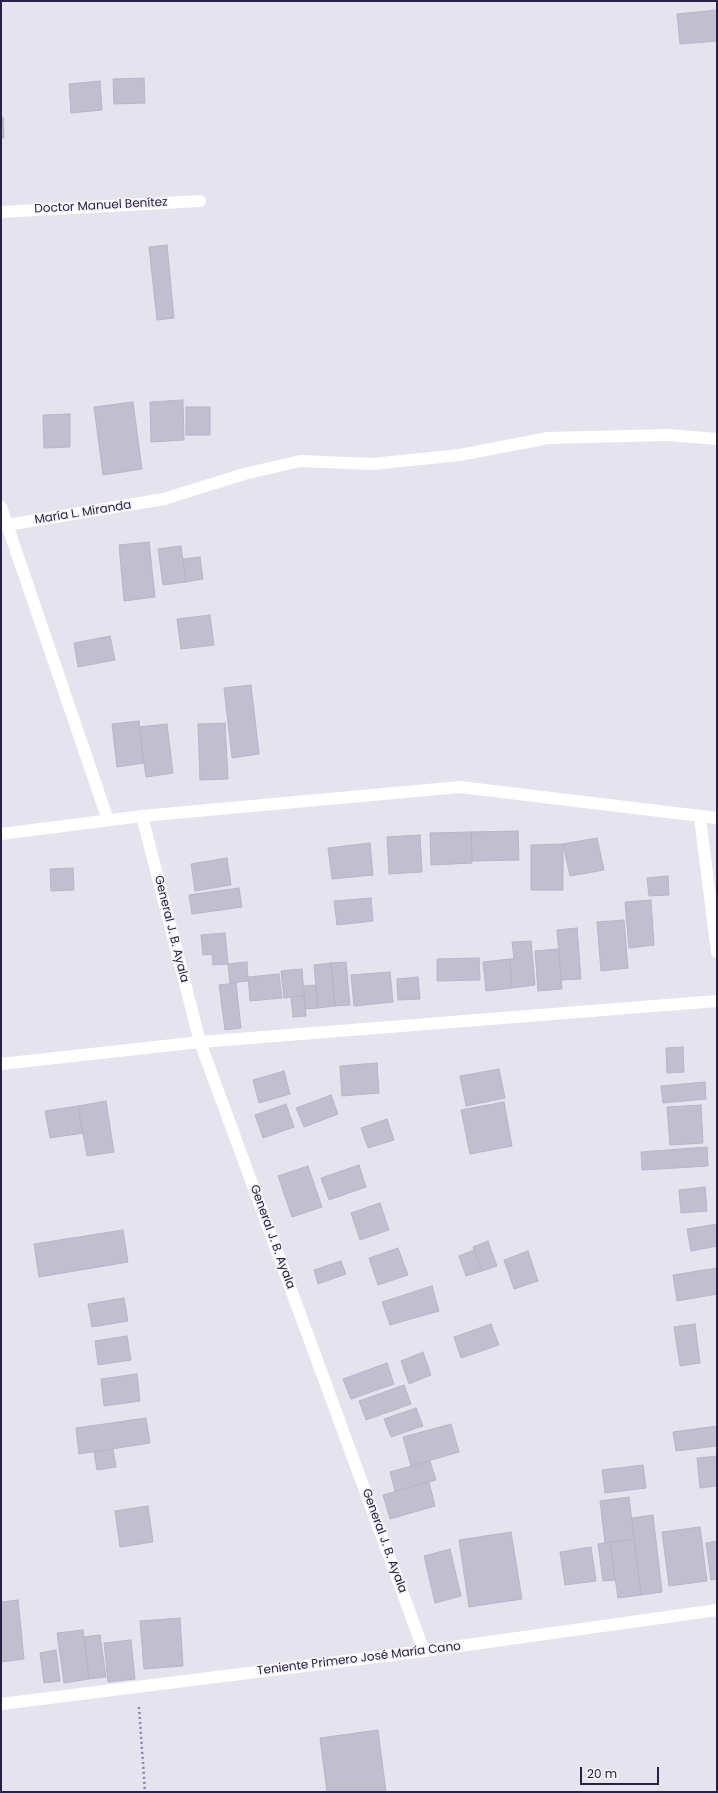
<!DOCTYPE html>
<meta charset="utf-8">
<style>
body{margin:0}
#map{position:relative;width:718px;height:1793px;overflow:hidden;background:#e5e3ee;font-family:Poppins,sans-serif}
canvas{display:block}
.frame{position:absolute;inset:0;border:2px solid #2c2042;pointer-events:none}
.scale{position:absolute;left:580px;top:1767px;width:79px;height:18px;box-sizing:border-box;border:2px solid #2c2042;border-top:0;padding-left:5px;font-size:12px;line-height:14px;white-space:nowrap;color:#2c2042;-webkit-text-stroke:3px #f5f4fa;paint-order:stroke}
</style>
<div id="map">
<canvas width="718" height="1793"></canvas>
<div class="frame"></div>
<div class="scale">20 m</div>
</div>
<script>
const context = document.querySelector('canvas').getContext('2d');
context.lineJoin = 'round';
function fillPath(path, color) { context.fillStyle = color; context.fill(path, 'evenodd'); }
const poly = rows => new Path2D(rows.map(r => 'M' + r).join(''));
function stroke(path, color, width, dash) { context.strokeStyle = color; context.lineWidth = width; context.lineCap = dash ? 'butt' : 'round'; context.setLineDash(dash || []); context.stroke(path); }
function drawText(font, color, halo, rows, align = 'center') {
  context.font = font + ' Poppins,sans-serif'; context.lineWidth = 3; context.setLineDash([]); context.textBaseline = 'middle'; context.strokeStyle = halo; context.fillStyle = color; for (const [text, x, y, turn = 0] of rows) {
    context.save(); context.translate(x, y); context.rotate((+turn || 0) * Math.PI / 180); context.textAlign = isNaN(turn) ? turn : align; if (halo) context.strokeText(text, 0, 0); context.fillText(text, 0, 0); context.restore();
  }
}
const building = poly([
 [717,10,717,41,680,44,677,14,717,10],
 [144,78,145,103,114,104,113,79,144,78],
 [100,81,102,110,71,113,69,84,100,81],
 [1,117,3,117,4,138,1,138,1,117],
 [167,245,174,318,157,320,149,247,167,245],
 [183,400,184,440,151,442,150,402,183,400],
 [133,402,142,469,103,475,94,407,133,402],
 [186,407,210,407,210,435,186,435,186,407],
 [70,414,70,447,44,448,43,415,70,414],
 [149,542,155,597,124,601,119,545,149,542],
 [181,546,186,582,163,585,158,549,181,546],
 [200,557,203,579,186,582,183,559,200,557],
 [210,615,214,645,181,649,177,619,210,615],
 [110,636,115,660,78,667,74,643,110,636],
 [251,685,259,754,232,758,224,688,251,685],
 [139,721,144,763,117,767,112,724,139,721],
 [225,723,228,779,200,780,198,724,225,723],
 [167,724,173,773,146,777,139,727,167,724],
 [518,831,519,860,472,861,471,832,518,831],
 [471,832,472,863,431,865,430,833,471,832],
 [420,835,422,872,389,874,387,837,420,835],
 [597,838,604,870,570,876,563,844,597,838],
 [370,843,373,875,332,879,328,848,370,843],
 [563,844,563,890,531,890,531,845,563,844],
 [227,858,231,885,195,891,191,864,227,858],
 [73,868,74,890,51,891,50,869,73,868],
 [668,876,669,895,649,896,647,878,668,876],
 [239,888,242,907,192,914,189,895,239,888],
 [371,898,373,921,337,925,334,901,371,898],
 [651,900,654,945,629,948,625,902,651,900],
 [624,920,628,968,601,971,597,922,624,920],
 [577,928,581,979,561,980,557,930,577,928],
 [225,933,228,964,213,965,212,954,203,955,201,935,225,933],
 [531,941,535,985,512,988,510,959,514,959,512,942,531,941],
 [559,949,562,989,538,991,535,951,559,949],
 [479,958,480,980,437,981,437,959,479,958],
 [510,959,512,988,486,991,483,962,510,959],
 [247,962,248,981,230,983,228,964,247,962],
 [346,962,350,1005,335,1006,331,963,346,962],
 [331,963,335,1006,318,1008,314,965,331,963],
 [302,969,304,995,284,998,281,971,302,969],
 [390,972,393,1002,354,1006,351,975,390,972],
 [279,974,282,998,250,1001,248,977,279,974],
 [418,977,420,999,398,1000,397,979,418,977],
 [236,983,241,1028,225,1030,219,985,236,983],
 [316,985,318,1008,305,1009,303,986,316,985],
 [304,995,306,1016,293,1017,291,997,304,995],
 [683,1047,684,1072,667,1073,666,1048,683,1047],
 [377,1063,379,1093,342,1096,340,1066,377,1063],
 [499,1069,505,1098,466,1106,460,1076,499,1069],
 [284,1071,290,1094,259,1103,253,1080,284,1071],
 [705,1082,706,1099,663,1103,661,1086,705,1082],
 [331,1095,338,1114,304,1127,296,1108,331,1095],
 [106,1101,114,1152,87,1156,78,1106,106,1101],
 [504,1102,512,1146,470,1154,461,1110,504,1102],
 [286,1104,294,1127,263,1138,255,1115,286,1104],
 [701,1105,703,1143,670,1145,667,1107,701,1105],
 [78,1106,83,1133,50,1138,45,1111,78,1106],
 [387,1119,394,1140,368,1148,361,1128,387,1119],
 [707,1147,708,1166,642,1170,641,1152,707,1147],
 [359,1165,366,1187,329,1200,321,1178,359,1165],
 [308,1166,322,1207,292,1217,278,1176,308,1166],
 [705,1187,707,1211,681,1213,679,1190,705,1187],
 [380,1203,389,1230,360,1240,351,1213,380,1203],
 [717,1224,717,1246,691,1251,687,1229,717,1224],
 [123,1230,128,1262,39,1277,34,1244,123,1230],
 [488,1241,497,1266,482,1271,473,1247,488,1241],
 [398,1248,408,1275,378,1285,369,1258,398,1248],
 [474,1250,482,1271,466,1276,459,1256,474,1250],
 [528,1251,538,1281,514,1289,504,1260,528,1251],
 [341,1261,346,1274,318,1284,314,1270,341,1261],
 [717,1268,717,1294,677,1301,673,1275,717,1268],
 [432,1286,439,1311,390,1325,382,1302,432,1286],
 [124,1298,128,1321,92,1327,88,1304,124,1298],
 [491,1324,499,1345,461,1358,454,1337,491,1324],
 [695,1324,700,1363,680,1366,674,1327,695,1324],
 [127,1336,131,1360,98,1365,95,1341,127,1336],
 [423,1352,431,1375,409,1384,401,1361,423,1352],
 [387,1363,394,1384,351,1399,343,1379,387,1363],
 [137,1374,140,1401,104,1406,101,1379,137,1374],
 [404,1385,411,1404,366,1420,359,1401,404,1385],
 [416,1408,423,1426,391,1437,384,1419,416,1408],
 [146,1418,150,1443,79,1454,76,1428,146,1418],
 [451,1424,459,1452,411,1466,403,1437,451,1424],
 [717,1426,717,1446,676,1451,673,1432,717,1426],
 [113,1449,116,1467,97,1470,94,1452,113,1449],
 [717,1456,717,1486,700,1488,697,1458,717,1456],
 [430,1461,436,1480,395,1491,390,1472,430,1461],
 [643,1465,646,1488,605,1493,602,1470,643,1465],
 [429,1482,435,1506,390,1519,383,1495,429,1482],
 [629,1497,634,1539,605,1543,600,1501,629,1497],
 [148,1506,153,1542,120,1547,115,1511,148,1506],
 [653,1515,662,1592,641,1595,632,1518,653,1515],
 [700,1527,707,1581,669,1586,662,1532,700,1527],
 [511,1532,522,1599,469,1607,459,1540,511,1532],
 [634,1539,641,1595,618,1598,610,1542,634,1539],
 [717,1541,717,1579,711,1580,706,1543,717,1541],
 [610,1542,615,1580,603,1581,598,1544,610,1542],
 [591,1547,596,1581,565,1585,560,1552,591,1547],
 [450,1549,461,1596,435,1603,424,1556,450,1549],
 [18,1600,24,1659,1,1662,1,1602,18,1600],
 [180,1618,183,1666,144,1669,140,1621,180,1618],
 [83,1630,89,1679,64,1683,57,1633,83,1630],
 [100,1635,106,1677,89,1679,84,1637,100,1635],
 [131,1640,135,1679,108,1682,104,1643,131,1640],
 [56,1650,60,1681,44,1683,40,1653,56,1650],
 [378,1730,386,1792,327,1792,320,1738,378,1730]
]);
fillPath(building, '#c1becf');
stroke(building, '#b9b4c9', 1);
stroke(poly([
 [139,1707,145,1792]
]), '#907fb5', 2.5, [2, 3]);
stroke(poly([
 [164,499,244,474,300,461,372,464,460,455,548,438,668,435,717,439]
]), '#fff', 12);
stroke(poly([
 [1,212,200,201],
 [1,507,108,820],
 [1,526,164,499],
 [142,816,200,1042,424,1651],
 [700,818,717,952],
 [1,834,142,816,460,787,717,818],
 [1,1064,200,1042,717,1001],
 [1,1704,424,1651,717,1610]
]), '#fff', 12);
drawText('12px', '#2c2042', '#f5f4fa', [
 ["Doctor Manuel Benítez",101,206,-3],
 ["María L. Miranda",83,513,-9],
 ["General J. B. Ayala",171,929,76],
 ["General J. B. Ayala",272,1237,70],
 ["General J. B. Ayala",384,1541,70],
 ["Teniente Primero José María Cano",359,1659,-7]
]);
</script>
